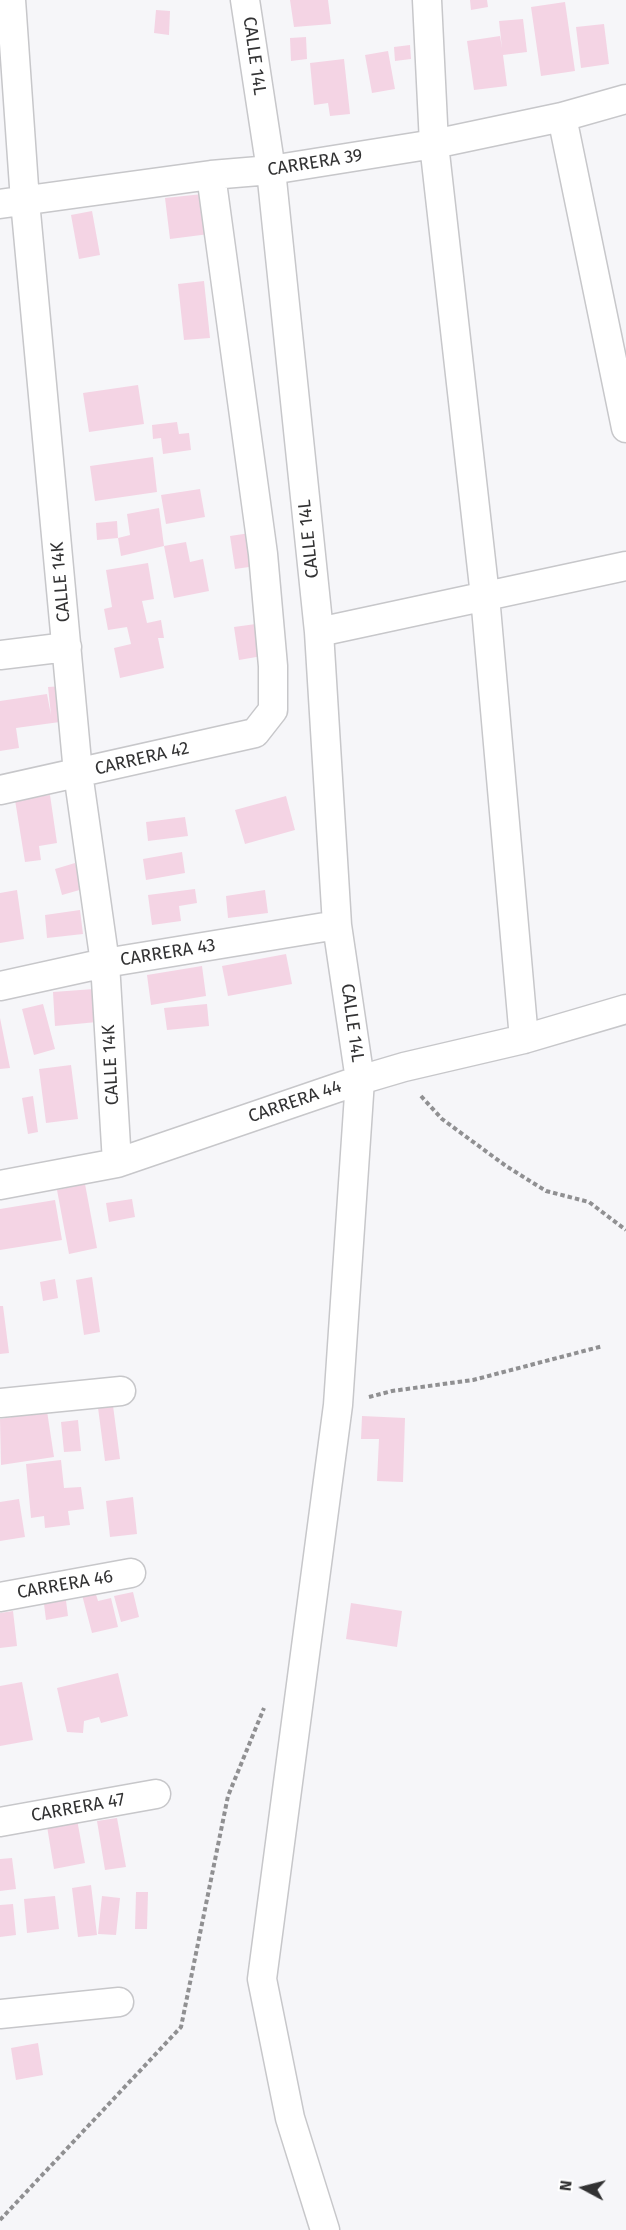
<!DOCTYPE html>
<style>
body{margin:0}
#map{position:relative;width:626px;height:2230px;overflow:hidden;background:#f6f6f9;font-family:"Fira Sans",sans-serif}
canvas{display:block}
.north{position:absolute;left:554px;top:2158px;width:60px;height:60px;-webkit-text-stroke:4px #fff;paint-order:stroke;rotate:277deg;font-size:16px;font-weight:700;line-height:24px;text-align:center;color:#323233}
.north::after{content:'';display:block;margin:auto;width:21px;height:27px;background:#323233;clip-path:polygon(50% 0,100% 100%,50% 72%,0 100%)}
</style>
<div id="map">
<canvas width="626" height="2230"></canvas>
<div class="north">N</div>
</div>
<script>
const context = document.querySelector('canvas').getContext('2d');
context.lineJoin = 'round';
function fillPath(path, color) { context.fillStyle = color; context.fill(path, 'evenodd'); }
const poly = rows => new Path2D(rows.map(r => 'M' + r).join(''));
function stroke(path, color, width, dash) { context.strokeStyle = color; context.lineWidth = width; context.lineCap = dash ? 'butt' : 'round'; context.setLineDash(dash || []); context.stroke(path); }
function drawText(font, color, halo, rows, align = 'center') {
  context.font = font + ' "Fira Sans",sans-serif'; context.lineWidth = 4.5; context.setLineDash([]); context.textBaseline = 'middle'; context.strokeStyle = halo; context.fillStyle = color; for (const [text, x, y, turn = 0] of rows) {
    context.save(); context.translate(x, y); context.rotate((+turn || 0) * Math.PI / 180); context.textAlign = isNaN(turn) ? turn : align; if (halo) context.strokeText(text, 0, 0); context.fillText(text, 0, 0); context.restore();
  }
}
fillPath(poly([
 [290,0,328,0,331,24,294,27],
 [470,0,487,0,488,7,471,10],
 [565,2,575,71,541,76,531,7],
 [156,10,170,11,169,35,154,33],
 [523,19,527,52,503,55,507,86,474,90,467,41,500,36,502,48,499,21],
 [604,24,609,64,581,68,576,27],
 [306,37,307,59,291,61,290,38],
 [410,45,411,59,395,61,394,47],
 [388,51,395,89,372,93,365,55],
 [344,59,350,114,330,116,328,103,314,105,310,63],
 [212,193,217,233,170,239,165,198],
 [92,211,100,255,79,259,71,215],
 [204,281,210,338,184,340,178,284],
 [138,385,144,424,89,432,83,393],
 [177,422,179,434,189,433,191,450,163,454,161,438,153,439,152,425],
 [153,457,157,492,95,501,90,466],
 [200,489,205,517,166,524,161,495],
 [159,508,164,546,121,556,118,538,130,535,127,514],
 [117,521,118,538,97,540,96,523],
 [250,533,256,566,235,569,230,536],
 [186,542,190,562,203,559,209,591,174,598,164,546],
 [148,563,154,599,142,601,147,623,161,620,164,638,158,638,164,668,120,678,114,648,131,644,127,627,108,630,104,609,112,607,106,570],
 [263,623,268,655,239,660,234,627],
 [64,686,67,721,16,728,19,748,0,751,0,701,47,694,51,715,48,687],
 [50,795,57,843,39,846,41,860,25,862,15,800],
 [286,796,295,830,245,844,235,810],
 [185,817,188,836,148,841,146,822],
 [182,852,185,873,146,880,143,859],
 [75,863,83,889,62,895,55,869],
 [195,889,197,903,179,906,181,921,152,925,148,895],
 [17,890,24,939,0,943,0,893],
 [265,890,268,913,228,918,226,896],
 [80,910,83,934,47,938,45,915],
 [286,954,292,984,228,996,222,966],
 [202,966,206,996,151,1005,147,975],
 [94,989,97,1022,55,1026,53,992],
 [43,1004,55,1049,34,1055,22,1009],
 [207,1004,209,1026,167,1030,164,1008],
 [0,1018,10,1068,0,1069],
 [71,1065,78,1119,46,1123,39,1069],
 [33,1096,38,1132,28,1134,22,1098],
 [85,1184,97,1248,69,1254,57,1190],
 [132,1199,135,1217,109,1222,106,1203],
 [55,1200,62,1240,0,1250,0,1209],
 [92,1277,100,1332,84,1335,76,1280],
 [55,1279,58,1298,43,1301,40,1282],
 [0,1306,3,1306,9,1353,0,1354],
 [112,1398,120,1459,105,1461,97,1400],
 [47,1411,54,1457,1,1465,0,1419],
 [362,1416,405,1418,403,1482,377,1481,379,1439,361,1439],
 [78,1420,81,1451,64,1452,61,1422],
 [61,1460,64,1488,81,1487,84,1509,68,1511,70,1525,45,1528,44,1516,31,1518,26,1464],
 [133,1497,137,1534,110,1537,106,1501],
 [19,1499,25,1537,0,1541,0,1502],
 [94,1588,98,1601,111,1598,118,1627,92,1633,81,1591],
 [133,1592,139,1617,121,1622,114,1596],
 [65,1593,68,1616,46,1620,43,1596],
 [351,1603,402,1611,397,1647,346,1639],
 [13,1611,17,1646,0,1648,0,1613],
 [118,1673,128,1716,101,1723,99,1717,84,1721,83,1733,67,1732,57,1688],
 [22,1682,33,1740,0,1746,0,1686],
 [74,1803,85,1863,54,1869,44,1808],
 [117,1818,126,1867,105,1870,97,1821],
 [12,1858,16,1889,0,1891,0,1859],
 [91,1885,97,1935,78,1937,72,1888],
 [136,1892,148,1892,147,1929,135,1929],
 [55,1896,59,1929,27,1933,24,1899],
 [102,1896,120,1898,116,1935,98,1934],
 [13,1904,16,1935,0,1937,0,1905],
 [38,2043,43,2075,16,2080,11,2048]
]), '#f4d4e4');
const minor = poly([
 [11,0,25,201,78,773,105,963,117,1163],
 [245,0,271,170,319,632,337,925,360,1080,338,1405,262,1979,290,2118,325,2230],
 [427,0,434,144,485,596,524,1039],
 [562,117,626,428],
 [0,204,211,175,271,170,434,144,562,117,626,99],
 [319,632,626,566],
 [0,655,67,647],
 [0,790,255,733,273,710,273,666,263,554,211,175],
 [0,986,105,963,337,925],
 [0,1185,117,1163,360,1080,404,1067,524,1039,626,1009],
 [0,1403,121,1391],
 [0,1597,131,1573],
 [0,1822,156,1794],
 [0,2014,119,2002]
]);
stroke(minor, '#c7c7ca', 31);
stroke(poly([
 [421,1096,442,1119,506,1166,546,1191,589,1202,626,1230],
 [369,1397,392,1391,473,1380,603,1346],
 [0,2220,181,2027,228,1796,264,1708]
]), '#909092', 4, [4.5, 3]);
stroke(minor, '#fff', 28);
drawText('18px', '#323233', '#fff', [
 ["CALLE 14L",254,56,82],
 ["CARRERA 39",315,163,-9],
 ["CALLE 14L",309,539,-96],
 ["CALLE 14K",61,582,-95],
 ["CARRERA 42",142,759,-13],
 ["CARRERA 43",168,953,-9],
 ["CALLE 14L",352,1023,82],
 ["CALLE 14K",111,1065,-93],
 ["CARRERA 44",295,1102,-19],
 ["CARRERA 46",65,1585,-10],
 ["CARRERA 47",78,1808,-10]
]);
</script>
